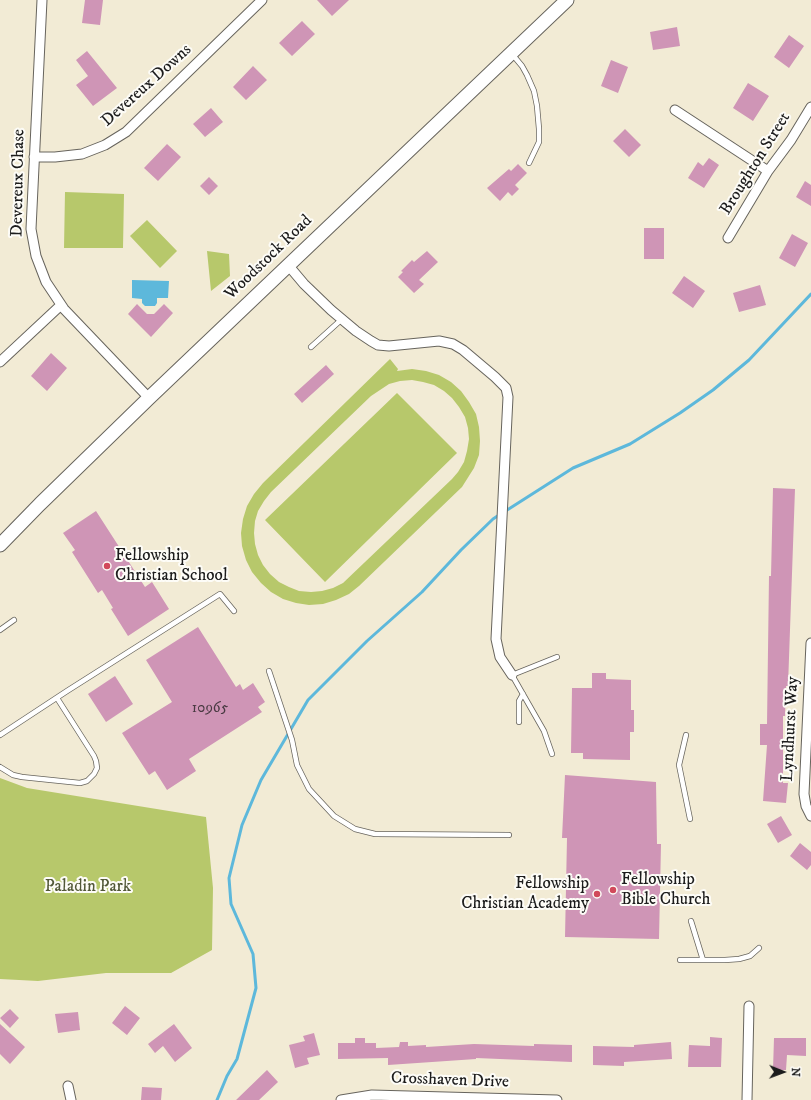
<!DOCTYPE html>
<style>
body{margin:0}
#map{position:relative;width:811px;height:1100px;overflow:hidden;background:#f2ebd5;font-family:"IM FELL DW Pica",serif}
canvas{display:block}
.north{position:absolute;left:763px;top:1052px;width:40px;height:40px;-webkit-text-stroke:3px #fdfcf7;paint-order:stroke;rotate:91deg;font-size:11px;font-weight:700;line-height:16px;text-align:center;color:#1c1c1c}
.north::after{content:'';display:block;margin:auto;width:14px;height:18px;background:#1c1c1c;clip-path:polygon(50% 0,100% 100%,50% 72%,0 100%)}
</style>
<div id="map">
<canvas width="811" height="1100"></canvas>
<div class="north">N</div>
</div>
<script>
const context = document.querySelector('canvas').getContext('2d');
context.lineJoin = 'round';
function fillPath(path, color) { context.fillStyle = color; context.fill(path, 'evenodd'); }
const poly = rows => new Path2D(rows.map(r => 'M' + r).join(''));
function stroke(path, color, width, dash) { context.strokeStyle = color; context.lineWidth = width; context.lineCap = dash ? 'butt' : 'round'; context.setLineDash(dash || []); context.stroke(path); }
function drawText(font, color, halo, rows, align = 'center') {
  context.font = font + ' "IM FELL DW Pica",serif'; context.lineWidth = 4; context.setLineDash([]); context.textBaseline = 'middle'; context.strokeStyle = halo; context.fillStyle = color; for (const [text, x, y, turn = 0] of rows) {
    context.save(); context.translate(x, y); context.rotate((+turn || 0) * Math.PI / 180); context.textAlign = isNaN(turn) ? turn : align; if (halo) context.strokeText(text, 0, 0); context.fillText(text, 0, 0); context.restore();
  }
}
fillPath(poly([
 [65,192,124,194,123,248,64,248],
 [147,220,177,251,160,268,130,236],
 [207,251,229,254,230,276,211,291],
 [390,359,398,369,397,371,412,369,426,371,439,375,451,382,461,391,469,402,476,414,479,427,480,441,479,455,474,468,462,487,359,586,349,594,336,600,323,604,309,605,296,603,283,599,271,592,261,583,252,572,246,560,242,546,241,533,243,519,247,506,254,494,263,483],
 [412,380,423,382,434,385,444,391,452,398,459,407,465,417,468,428,469,439,467,451,464,462,458,472,452,479,343,583,333,588,322,591,311,592,299,591,289,587,279,582,270,574,263,565,258,555,255,544,254,533,255,521,258,511,264,501,271,492,371,396,389,384,400,381],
 [397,393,457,453,325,582,265,520],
 [0,778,27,788,206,817,213,888,212,950,171,973,106,973,38,981,0,979]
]), '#b7c86b');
fillPath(poly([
 [132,280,169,281,168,298,157,298,157,303,155,306,145,306,142,303,142,299,132,298]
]), '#5db8db');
stroke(poly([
 [504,512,573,468,630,444,680,413,713,390,749,360,811,294],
 [217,1100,227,1076,237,1059,256,988,253,954,231,904,229,878,242,825,261,780,308,700,367,641,422,592,461,550,493,519,499,515]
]), '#5db8db', 3);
fillPath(poly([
 [85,0,103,0,100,25,82,23],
 [317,0,349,0,332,16],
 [302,21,315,34,292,56,279,43],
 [677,27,680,46,653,50,650,32],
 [789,35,804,46,789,68,774,57],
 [87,51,117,88,93,106,76,85,88,76,76,60],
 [611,60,628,67,618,93,601,86],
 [253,66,267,80,246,100,233,87],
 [748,83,769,96,753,121,733,108],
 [211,108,223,122,205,137,193,124],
 [625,129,641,145,629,157,613,141],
 [167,144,181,157,158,181,144,168],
 [709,158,719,165,704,188,688,178,698,162,703,166],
 [518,164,527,173,515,185,519,189,512,196,508,192,500,201,487,188,509,169,511,171],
 [209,177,218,186,209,195,200,186],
 [805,181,811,185,811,206,796,197],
 [644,228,664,228,664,259,644,259],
 [792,234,808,243,795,267,779,258],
 [427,251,438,262,419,280,424,284,414,293,398,277,403,272,401,271,412,260,414,262],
 [684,276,705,291,693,308,672,293],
 [760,285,766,305,739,312,733,293],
 [137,304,147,314,154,314,164,304,173,313,151,337,128,314],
 [51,353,67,368,47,391,31,376],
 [326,365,334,374,302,403,294,394],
 [773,488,795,489,788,686,786,686,785,716,783,716,783,783,788,783,786,803,763,801,767,745,760,745,760,724,767,724,769,576,771,576],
 [96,511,145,587,152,582,169,609,128,636,111,609,113,608,102,590,98,593,72,552,75,550,63,533],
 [198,627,236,687,240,684,243,690,253,683,265,702,258,707,262,712,189,759,196,771,167,790,155,771,149,775,122,733,172,702,146,660],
 [592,673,606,673,606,679,631,680,631,710,634,710,634,732,630,732,630,760,583,759,583,753,571,753,572,688,592,688],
 [115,676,133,704,106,722,88,694],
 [565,775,656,782,657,844,661,844,659,939,565,937,567,838,562,838],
 [781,816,792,835,778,843,767,824],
 [800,843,811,852,811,865,807,870,790,856],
 [125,1006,140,1018,127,1035,112,1023],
 [10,1009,19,1018,10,1028,0,1018],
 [78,1012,80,1030,58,1033,55,1014],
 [0,1024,25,1047,10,1064,0,1054],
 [174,1024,192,1048,175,1062,163,1046,155,1053,148,1044],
 [314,1033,320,1055,307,1058,309,1064,295,1068,289,1045,305,1041,303,1036],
 [710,1037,722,1038,721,1067,688,1067,689,1045,710,1046],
 [355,1038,365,1038,365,1043,376,1043,376,1048,399,1047,400,1042,408,1042,408,1046,426,1045,426,1047,474,1044,534,1046,534,1044,572,1045,572,1062,476,1058,476,1059,388,1065,388,1058,338,1059,338,1043,355,1043],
 [774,1038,806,1038,806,1056,787,1055,786,1070,773,1070],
 [671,1042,672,1059,624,1062,624,1066,593,1065,593,1046,634,1047,634,1045],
 [267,1070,278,1082,259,1100,236,1100],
 [142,1087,162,1088,161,1100,141,1100]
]), '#cf95b6');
const lane = poly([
 [512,54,522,66,527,75,534,91,537,106,539,129,539,142,529,163],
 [311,347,342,319],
 [0,630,14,620],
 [269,671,292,740,297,765,309,789,334,816,355,829,375,834,509,835],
 [519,722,519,701,523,694],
 [0,735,67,691,220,594,234,611],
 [686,735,679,765,690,819],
 [552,754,544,731,512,675,557,657],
 [0,767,13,775,22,777,80,783,87,781,94,774,97,768,96,761,94,756,57,698],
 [691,921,703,960],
 [680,960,725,960,739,959,750,956,759,948]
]);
const street = poly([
 [42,0,31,229,36,256,46,282,64,309,149,398],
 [675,110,768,171],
 [34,157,55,157,82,154,105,145,126,132,262,0],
 [728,238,768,171,791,140,811,107],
 [288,265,304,284,331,310,356,331,371,341,378,345,389,346,439,341,453,344,463,350,495,377,506,388,508,397,496,639,500,657,512,675],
 [0,362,61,305],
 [811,643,804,794,806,806,811,816],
 [68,1086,71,1100],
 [341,1100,372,1095,557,1100],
 [747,1100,749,1006]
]);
const secondary = poly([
 [0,545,40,504,149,398,567,0]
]);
stroke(lane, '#67645d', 6);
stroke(street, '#67645d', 11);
stroke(secondary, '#67645d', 15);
stroke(lane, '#fff', 4.5);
stroke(street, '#fff', 9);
stroke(secondary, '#fff', 13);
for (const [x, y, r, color] of [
 [107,566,4,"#d1495b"],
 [613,890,4,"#d1495b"],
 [597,894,4,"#d1495b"]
]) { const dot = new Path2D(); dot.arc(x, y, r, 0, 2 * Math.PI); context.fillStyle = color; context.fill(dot); stroke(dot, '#fdfcf7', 1.5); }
drawText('15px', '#493a42', null, [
 ["10965",210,709]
]);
drawText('17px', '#1c1c1c', '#fdfcf7', [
 ["Devereux Downs",147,86,-42],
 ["Broughton Street",756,164,-58],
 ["Devereux Chase",19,183,-89],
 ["Woodstock Road",269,258,-44],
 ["Lyndhurst Way",791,729,-87],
 ["Crosshaven Drive",450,1081,2]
]);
drawText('17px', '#1c1c1c', '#fdfcf7', [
 ["Fellowship",115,556],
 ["Christian School",115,576],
 ["Fellowship",621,880],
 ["Bible Church",621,900],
 ["Fellowship",589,884,"right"],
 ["Christian Academy",589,904,"right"]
], 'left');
drawText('17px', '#525838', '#fdfcf7', [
 ["Paladin Park",88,887]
]);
</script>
